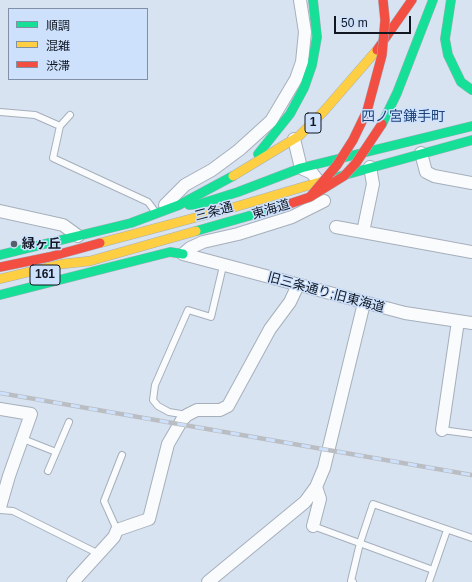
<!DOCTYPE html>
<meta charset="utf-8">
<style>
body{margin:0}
#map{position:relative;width:472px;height:582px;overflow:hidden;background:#d8e3f2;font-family:Helvetica,"Noto Sans JP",sans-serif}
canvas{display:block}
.legend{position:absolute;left:8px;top:8px;width:140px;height:72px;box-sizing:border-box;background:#cde1fd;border:1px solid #8190a5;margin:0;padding:5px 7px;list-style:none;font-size:12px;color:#101721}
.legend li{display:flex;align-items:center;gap:8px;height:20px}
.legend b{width:20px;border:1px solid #8190a5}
.scale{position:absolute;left:334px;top:16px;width:77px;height:18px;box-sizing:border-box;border:2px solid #101721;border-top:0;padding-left:5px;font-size:12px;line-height:14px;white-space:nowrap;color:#101721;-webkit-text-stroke:3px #cde1fd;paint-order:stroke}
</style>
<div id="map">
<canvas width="472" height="582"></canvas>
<ul class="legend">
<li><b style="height:5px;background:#16e098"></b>順調</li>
<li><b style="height:5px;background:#ffcf43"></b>混雑</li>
<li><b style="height:5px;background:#f24e42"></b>渋滞</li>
</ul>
<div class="scale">50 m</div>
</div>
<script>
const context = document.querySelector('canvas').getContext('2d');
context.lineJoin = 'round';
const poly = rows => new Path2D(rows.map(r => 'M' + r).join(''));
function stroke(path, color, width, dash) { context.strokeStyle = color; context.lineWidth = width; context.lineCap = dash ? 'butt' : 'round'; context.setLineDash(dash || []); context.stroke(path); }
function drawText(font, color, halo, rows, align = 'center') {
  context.font = font + ' Helvetica,"Noto Sans JP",sans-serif'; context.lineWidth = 3; context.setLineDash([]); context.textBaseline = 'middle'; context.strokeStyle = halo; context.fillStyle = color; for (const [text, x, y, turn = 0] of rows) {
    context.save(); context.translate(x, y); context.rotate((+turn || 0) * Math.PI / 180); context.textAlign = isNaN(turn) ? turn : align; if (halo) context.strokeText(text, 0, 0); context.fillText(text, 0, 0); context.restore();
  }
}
const lane = poly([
 [0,112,35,115,60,126],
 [70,115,60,126,53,158,148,202,154,210],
 [187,415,169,412,158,406,153,400,155,385,188,310,211,317,223,266],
 [442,430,472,434],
 [23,439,56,452],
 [48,471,69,422],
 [0,510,13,511,99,554],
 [313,526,433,570],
 [117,530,104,501,122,455],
 [353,582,351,581,360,543,373,504,472,538],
 [429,582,447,530]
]);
const street = poly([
 [294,139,301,168,312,173,319,182],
 [421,153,426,172,434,176,472,183],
 [324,201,292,217,238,234,203,242,190,248,183,254,405,313,472,323],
 [165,205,185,185,212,170,239,150,271,121,296,79,302,62,305,32,300,0],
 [0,211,63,225,78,236],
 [336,227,472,252],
 [363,232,373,184,370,167],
 [0,409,31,414,9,476,0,507],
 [442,430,458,321],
 [313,526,320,499,316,487],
 [73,582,114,537,117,530,149,519,168,444,182,420,187,415,197,410,220,410,228,406,270,329,290,302,298,285],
 [208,582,305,502,316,487,324,468,364,303]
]);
const fast = poly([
 [451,0,445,39,448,55,461,82,472,90],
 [382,124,397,93,433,0],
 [258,154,290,114,304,88,312,65,317,37,313,0],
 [330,179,472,140],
 [189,205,200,204,238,192,301,168,472,126],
 [196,231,280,207],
 [0,255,131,223,179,205,233,176],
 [0,295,170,252,183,254]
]);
const slow = poly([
 [233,176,299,136,324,111,377,50],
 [100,243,235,207,330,179],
 [0,279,62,264,90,261,196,231]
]);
const jam = poly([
 [377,50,412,0],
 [0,267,49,257,100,243]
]);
stroke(lane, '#a6afba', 8);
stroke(street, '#a6afba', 14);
stroke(fast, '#a6afba', 10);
stroke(slow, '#a6afba', 10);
stroke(jam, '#a6afba', 10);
stroke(lane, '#f9fbfd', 6);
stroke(street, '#f9fbfd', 12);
stroke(fast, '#16e098', 9);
stroke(slow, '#ffcf43', 9);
stroke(jam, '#f24e42', 9);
const rail = poly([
 [0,393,472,475]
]);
stroke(rail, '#babdc1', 4.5);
stroke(rail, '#cde1fd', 3, [9]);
const jamBridge = poly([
 [310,197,337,165,353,140,367,111,382,55,385,20,383,0],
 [280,207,310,197,344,176,356,163,382,124]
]);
stroke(jamBridge, '#a6afba', 10, []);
stroke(jamBridge, '#f24e42', 9);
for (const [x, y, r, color] of [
 [14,244,4,"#565e6a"]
]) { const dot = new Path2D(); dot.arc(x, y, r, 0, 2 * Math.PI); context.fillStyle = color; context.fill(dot); stroke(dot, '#cde1fd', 1.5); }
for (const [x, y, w] of [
 [313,123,16],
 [45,275,30]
]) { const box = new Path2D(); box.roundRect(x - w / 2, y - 10, w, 20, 3); context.fillStyle = '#cde1fd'; context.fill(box); stroke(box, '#101721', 1); }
drawText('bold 12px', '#101721', null, [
 ["1",313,123],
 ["161",45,275]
]);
drawText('13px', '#101721', '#cde1fd', [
 ["東海道",271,210,-17],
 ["三条通",214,212,-15],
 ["旧三条通り;旧東海道",326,293,15]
]);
drawText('bold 13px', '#101721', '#cde1fd', [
 ["緑ヶ丘",22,244]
], 'left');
drawText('14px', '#1e4378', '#cde1fd', [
 ["四ノ宮鎌手町",403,117]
]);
</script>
